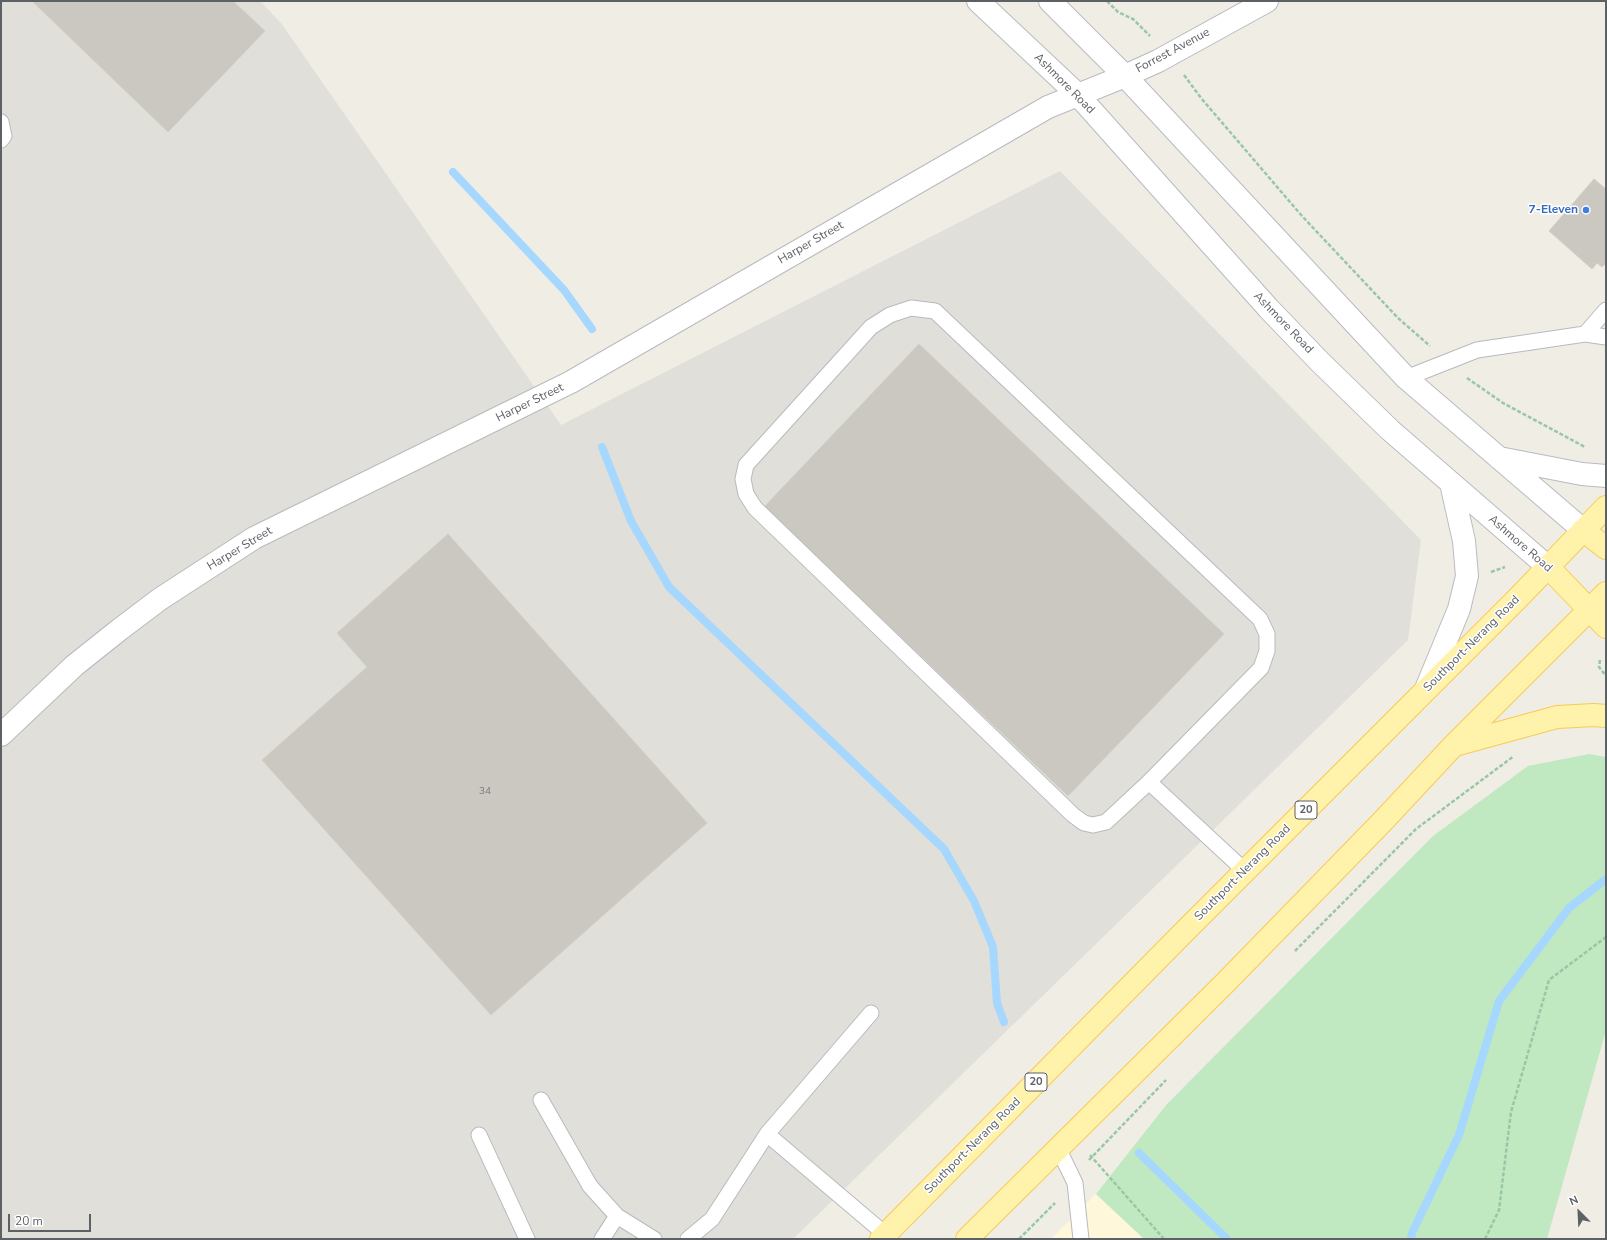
<!DOCTYPE html>
<style>
body{margin:0}
#map{position:relative;width:1607px;height:1240px;overflow:hidden;background:#f0ede5;font-family:"Nunito Sans",sans-serif}
canvas{display:block}
.frame{position:absolute;inset:0;border:2px solid #5c6166;pointer-events:none}
.north{position:absolute;left:1559px;top:1192px;width:40px;height:40px;-webkit-text-stroke:3px #fff;paint-order:stroke;rotate:336deg;font-size:11px;font-weight:700;line-height:16px;text-align:center;color:#5c6166}
.north::after{content:'';display:block;margin:auto;width:14px;height:18px;background:#5c6166;clip-path:polygon(50% 0,100% 100%,50% 72%,0 100%)}
.scale{position:absolute;left:8px;top:1214px;width:83px;height:18px;box-sizing:border-box;border:2px solid #5c6166;border-top:0;padding-left:5px;font-size:12px;line-height:14px;white-space:nowrap;color:#5c6166;-webkit-text-stroke:3px #fff;paint-order:stroke}
</style>
<div id="map">
<canvas width="1607" height="1240"></canvas>
<div class="frame"></div>
<div class="north">N</div>
<div class="scale">20 m</div>
</div>
<script>
const context = document.querySelector('canvas').getContext('2d');
context.lineJoin = 'round';
function fillPath(path, color) { context.fillStyle = color; context.fill(path, 'evenodd'); }
const poly = rows => new Path2D(rows.map(r => 'M' + r).join(''));
function stroke(path, color, width, dash) { context.strokeStyle = color; context.lineWidth = width; context.lineCap = dash ? 'butt' : 'round'; context.setLineDash(dash || []); context.stroke(path); }
function drawText(font, color, halo, rows, align = 'center') {
  context.font = font + ' "Nunito Sans",sans-serif'; context.lineWidth = 3; context.setLineDash([]); context.textBaseline = 'middle'; context.strokeStyle = halo; context.fillStyle = color; for (const [text, x, y, turn = 0] of rows) {
    context.save(); context.translate(x, y); context.rotate((+turn || 0) * Math.PI / 180); context.textAlign = isNaN(turn) ? turn : align; if (halo) context.strokeText(text, 0, 0); context.fillText(text, 0, 0); context.restore();
  }
}
fillPath(poly([
 [1096,1194,1144,1239,1051,1239]
]), '#fff7da');
fillPath(poly([
 [1,1,260,1,281,23,561,425,1060,171,1421,540,1408,640,793,1239,1,1239]
]), '#e0dfd9');
fillPath(poly([
 [1589,754,1606,757,1606,1030,1547,1239,1144,1239,1096,1194,1167,1104,1433,836,1528,766]
]), '#c0e8c1');
stroke(poly([
 [453,172,564,290,592,329],
 [602,447,631,521,669,587,944,849,974,901,993,947,997,1003,1004,1022],
 [1139,1153,1227,1239],
 [1411,1239,1412,1233,1459,1135,1499,1001,1569,908,1606,879]
]), '#a5d7ff', 8);
const building = poly([
 [32,1,233,1,265,31,168,132,32,1],
 [1594,179,1606,189,1606,263,1602,267,1597,263,1592,269,1549,231,1594,179],
 [919,344,1224,634,1068,796,764,507,919,344],
 [448,534,707,823,491,1015,262,760,367,667,337,633,448,534]
]);
fillPath(building, '#cbc8c2');
stroke(building, '#d5cfc3', 1);
const lane = poly([
 [1,122,4,136,1,140],
 [911,308,935,311,1260,619,1267,634,1267,651,1261,668,1149,782,1106,822,1093,825,1084,823,1073,815,755,508,746,494,743,479,746,465,871,327,890,315,911,308],
 [1585,334,1606,337],
 [1406,378,1477,350,1585,334,1606,310],
 [1149,782,1245,871],
 [541,1100,590,1186,617,1216,654,1239],
 [767,1134,885,1234],
 [479,1135,527,1239],
 [1058,1148,1075,1183,1081,1239],
 [602,1239,617,1216],
 [688,1239,712,1219,767,1134,871,1013]
]);
const street = poly([
 [1,735,75,665,119,630,160,599,254,538,571,382,1048,107,1125,76,1158,61,1267,1]
]);
const secondary = poly([
 [978,1,1077,94,1269,309,1320,362,1390,430,1548,567],
 [1050,1,1125,76,1406,378,1583,530],
 [1499,458,1582,474,1606,476],
 [1426,689,1459,609,1467,576,1464,541,1451,483]
]);
const primary = poly([
 [1583,530,1606,548],
 [1548,567,1606,627],
 [1455,745,1557,717,1594,715,1606,716],
 [881,1239,1186,930,1516,600,1606,507],
 [967,1239,1226,982,1382,822,1454,745,1606,593]
]);
stroke(lane, '#b7babf', 17);
stroke(street, '#b7babf', 24);
stroke(secondary, '#b8bbc1', 24);
stroke(primary, '#f8cb56', 24);
stroke(poly([
 [1107,1,1118,12,1133,19,1150,36],
 [1184,75,1201,98,1302,216,1398,318,1430,346],
 [1467,378,1503,403,1585,447],
 [1491,572,1505,567],
 [1600,660,1599,667,1606,676],
 [1295,951,1416,829,1514,756],
 [1090,1155,1164,1239],
 [1089,1160,1166,1080],
 [1019,1239,1055,1203],
 [1485,1239,1499,1210,1511,1112,1549,980,1606,937]
]), '#98c7a6', 2.5, [4, 2]);
stroke(lane, '#fff', 15);
stroke(street, '#fff', 22);
stroke(secondary, '#fff', 22);
stroke(primary, '#fff2aa', 22);
for (const [x, y, r, color] of [
 [1586,210,4,"#3f7fe0"]
]) { const dot = new Path2D(); dot.arc(x, y, r, 0, 2 * Math.PI); context.fillStyle = color; context.fill(dot); stroke(dot, '#fff', 1.5); }
drawText('10px', '#787b7d', null, [
 ["34",485,792]
]);
for (const [x, y, w] of [
 [1306,810,22],
 [1036,1082,22]
]) { const box = new Path2D(); box.roundRect(x - w / 2, y - 9, w, 18, 3); context.fillStyle = '#fff'; context.fill(box); stroke(box, '#5c6166', 1); }
drawText('bold 11px', '#5c6166', null, [
 ["20",1306,810],
 ["20",1036,1082]
]);
drawText('12px', '#5c6166', '#fff', [
 ["Forrest Avenue",1173,51,-28],
 ["Ashmore Road",1064,84,45],
 ["Harper Street",811,243,-30],
 ["Ashmore Road",1283,323,46],
 ["Harper Street",530,403,-26],
 ["Ashmore Road",1520,544,41],
 ["Harper Street",240,549,-31],
 ["Southport-Nerang Road",1472,644,-45],
 ["Southport-Nerang Road",1243,873,-45],
 ["Southport-Nerang Road",973,1146,-45]
]);
drawText('bold 12px', '#366cbe', '#fff', [
 ["7-Eleven",1578,210]
], 'right');
</script>
